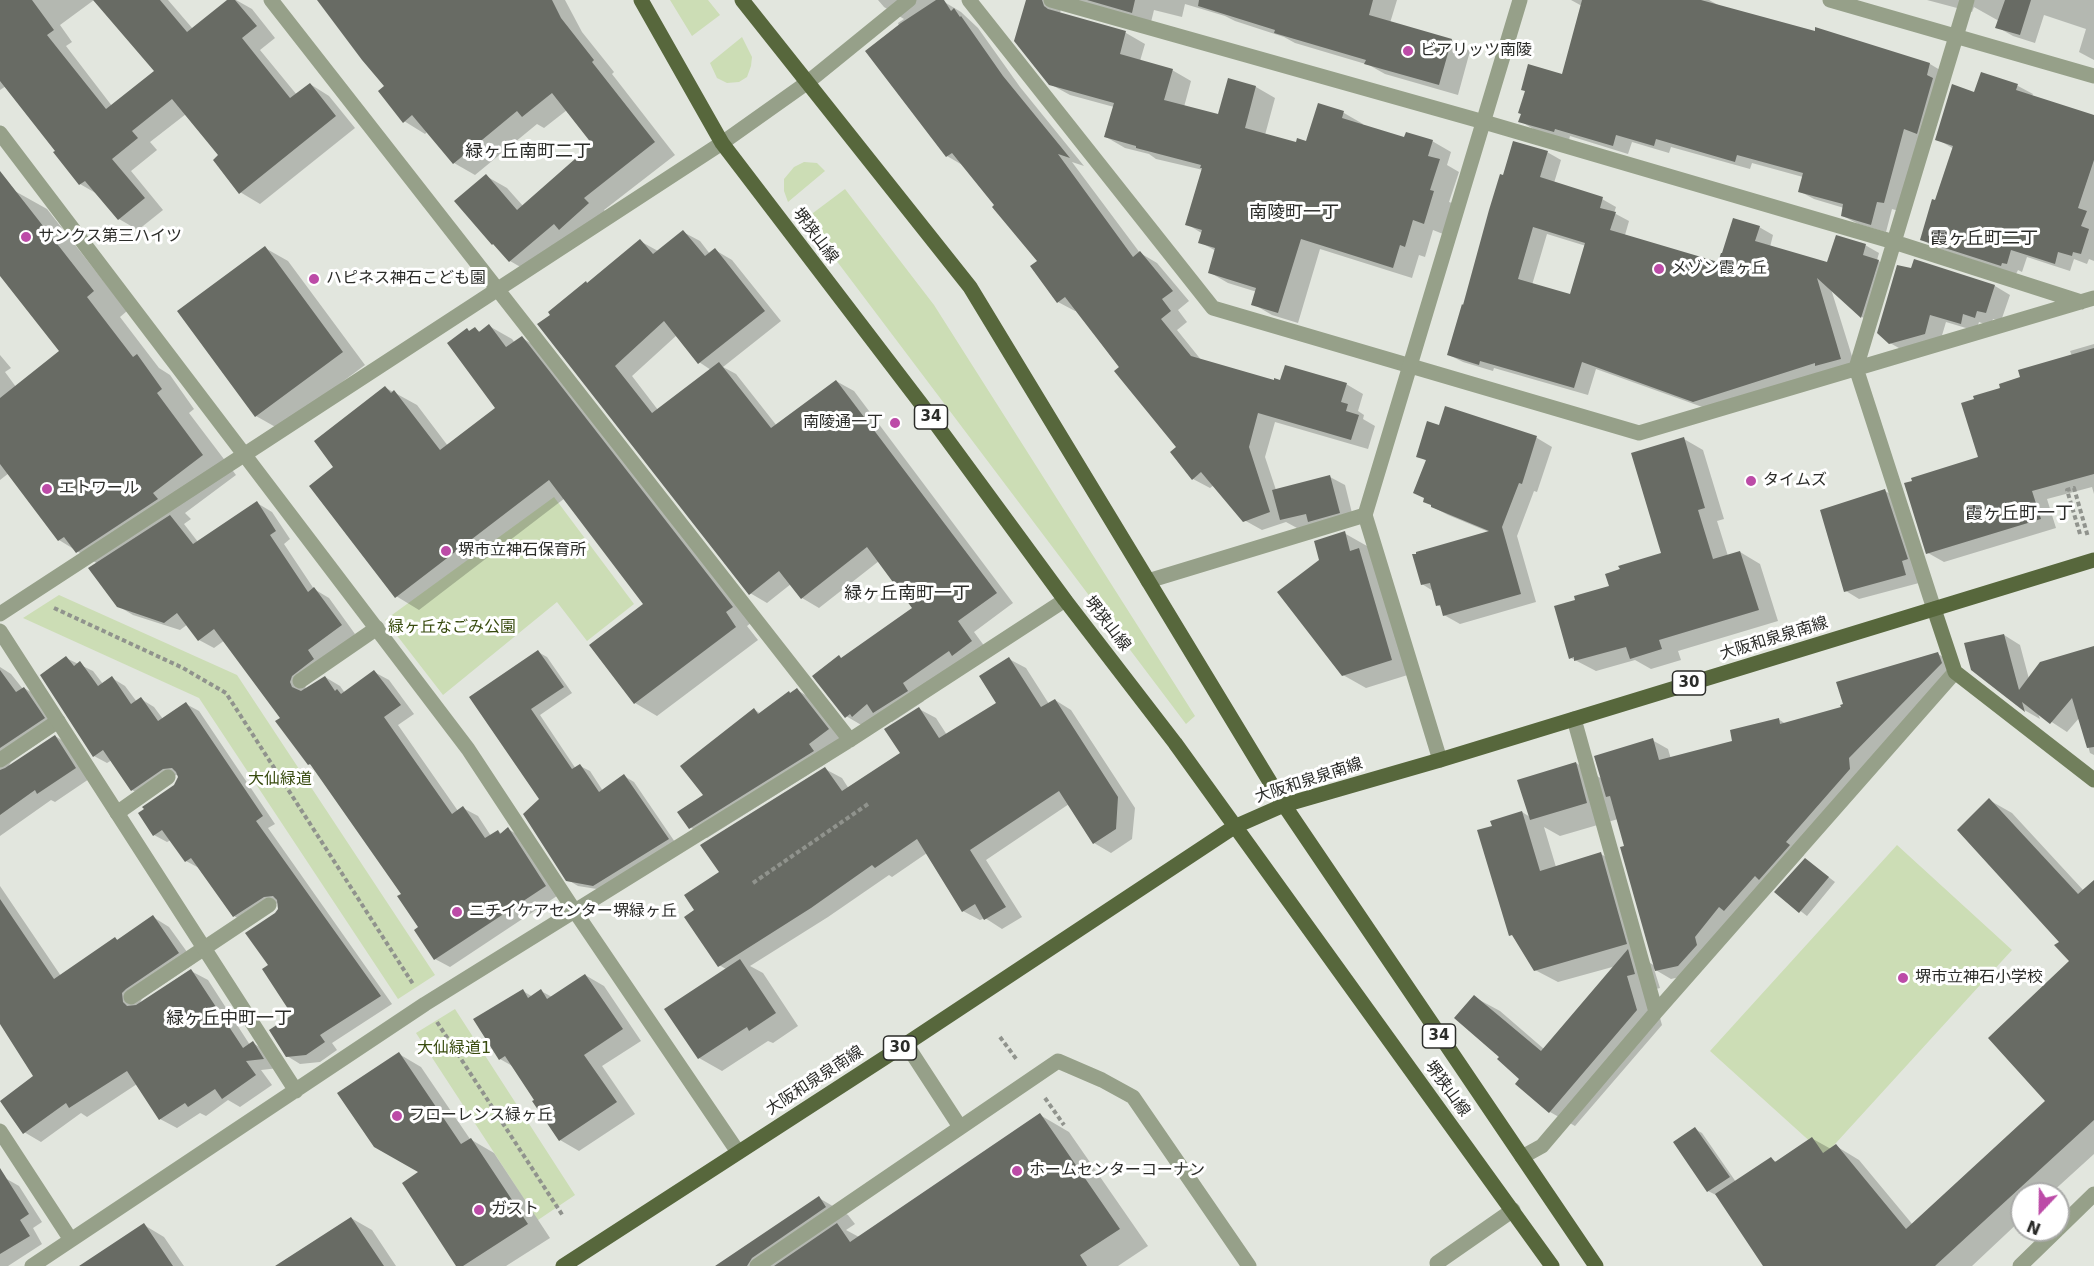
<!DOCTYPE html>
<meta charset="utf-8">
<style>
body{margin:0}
#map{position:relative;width:2094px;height:1266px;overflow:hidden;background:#e2e6de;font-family:"DejaVu Sans",sans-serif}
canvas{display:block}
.north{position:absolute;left:2010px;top:1182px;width:60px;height:60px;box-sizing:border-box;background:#fff;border:2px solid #aaaba9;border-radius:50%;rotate:202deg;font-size:16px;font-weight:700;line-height:24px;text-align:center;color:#2b2c29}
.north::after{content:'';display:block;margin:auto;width:21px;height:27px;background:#bc4ba7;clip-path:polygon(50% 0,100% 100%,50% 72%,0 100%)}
</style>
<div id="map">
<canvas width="2094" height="1266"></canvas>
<div class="north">N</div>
</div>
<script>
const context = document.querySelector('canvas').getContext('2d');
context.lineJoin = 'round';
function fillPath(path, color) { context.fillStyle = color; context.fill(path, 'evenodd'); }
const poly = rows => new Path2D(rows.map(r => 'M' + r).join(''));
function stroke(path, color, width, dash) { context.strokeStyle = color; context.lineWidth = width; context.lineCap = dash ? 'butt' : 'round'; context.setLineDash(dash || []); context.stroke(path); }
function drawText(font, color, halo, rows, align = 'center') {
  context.font = font + ' "DejaVu Sans","Noto Sans JP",sans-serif'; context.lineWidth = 6; context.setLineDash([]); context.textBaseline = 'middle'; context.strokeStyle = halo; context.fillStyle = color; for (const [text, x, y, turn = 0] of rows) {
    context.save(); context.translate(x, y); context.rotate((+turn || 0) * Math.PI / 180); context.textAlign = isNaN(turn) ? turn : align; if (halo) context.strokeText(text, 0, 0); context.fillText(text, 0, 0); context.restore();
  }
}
fillPath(poly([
 [670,0,708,0,720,15,692,36],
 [742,37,752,57,751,66,747,77,739,82,727,83,717,78,710,63],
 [804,162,817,163,825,171,788,202,784,191,784,179,794,167],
 [845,189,934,305,1195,716,1186,724,805,219],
 [554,497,634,604,587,641,557,602,443,695,385,620],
 [59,595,237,675,435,975,398,999,199,698,23,618],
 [1897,845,2012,950,1825,1155,1710,1051],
 [455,1009,575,1195,538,1220,416,1033]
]), '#ccddb5');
fillPath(poly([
 [0,0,94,0,60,25,72,42,66,46,112,106,156,71,95,0,168,0,193,29,230,0,236,0,252,9,275,38,260,50,297,95,310,84,329,96,355,128,260,204,240,192,220,156,186,114,150,142,157,150,131,171,163,210,138,230,119,219,99,195,80,184,57,151,6,86,0,90],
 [325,0,565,0,582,32,614,72,612,74,675,155,604,210,609,216,531,273,510,261,498,247,486,176,507,188,523,206,594,144,567,110,544,128,537,124,475,175,454,163,428,131,425,134,404,121,386,87],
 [878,0,941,0,961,12,978,28,1020,87,1084,166,1072,162,1140,253,1157,263,1189,301,1178,310,1187,322,1177,330,1202,361,1275,382,1346,384,1363,394,1358,411,1364,415,1363,419,1375,426,1368,449,1275,422,1265,457,1276,490,1330,477,1345,485,1354,521,1297,528,1286,522,1262,530,1244,520,1214,485,1210,488,1193,479,1178,448,1077,310,1075,311,1058,302,1039,261,996,205,964,166,947,156,898,23,904,19,884,7],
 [1028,0,1397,0,1390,23,1451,40,1470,51,1458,95,1385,74,1369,65,1295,43,1284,37,1235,21,1225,16,1185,4,1182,17,1154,10,1151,22,1061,8,1060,14,1126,33,1145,44,1140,61,1172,70,1191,81,1184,107,1219,116,1229,80,1256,87,1275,98,1265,135,1297,144,1307,143,1319,105,1344,113,1363,124,1362,126,1405,139,1432,141,1451,152,1447,165,1459,172,1449,202,1452,203,1443,234,1433,230,1425,257,1419,255,1412,278,1320,249,1298,323,1272,315,1253,304,1257,292,1228,283,1209,272,1216,251,1200,242,1203,234,1187,224,1203,170,1156,159,1149,154,1125,148,1106,137,1114,107,1070,95,1050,84],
 [1571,0,1709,0,1720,6,1816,33,1817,29,1930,64,1945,73,1899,211,1892,209,1886,232,1858,224,1843,216,1844,208,1814,199,1799,191,1803,177,1752,163,1750,169,1671,147,1669,153,1632,142,1628,154,1570,136,1569,140,1535,130,1520,121,1522,114,1563,76,1582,6],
 [1927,0,2094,0,2094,60,2079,52,2086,29,2044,15,2035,43,2013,36,1997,27,1999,21,1974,7,1972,12],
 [1982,74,2018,86,2033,94,2032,96,2094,116,2094,261,2089,259,2087,264,2074,259,2070,271,2027,257,2022,272,2018,270,2016,274,1936,248,1921,239,1936,202,1954,149,1937,139,1975,94],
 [1547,152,1561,160,1554,183,1602,199,1616,207,1614,213,1629,221,1625,235,1719,264,1759,227,1773,235,1770,247,1828,264,1865,245,1879,253,1877,260,1892,269,1875,324,1862,317,1831,289,1855,366,1708,409,1596,369,1588,395,1494,368,1493,371,1463,362,1449,355,1504,176],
 [1547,234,1586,246,1571,295,1532,285],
 [13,190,47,209,127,311,120,317,159,368,170,375,194,409,189,413,236,475,185,513,191,519,184,524,198,542,257,503,272,512,290,539,284,544,314,589,329,598,355,634,306,685,305,690,325,677,340,686,345,693,374,672,389,680,414,714,398,725,458,811,463,808,478,816,491,836,498,831,502,834,508,829,523,838,560,894,450,967,435,959,403,894,313,766,309,764,282,718,225,640,214,648,199,640,188,624,180,630,133,615,118,606,98,564,59,540,9,473,0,480,0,355,11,368,5,372,16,387,61,352,0,274,0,200],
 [683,232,700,241,710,254,715,250,732,260,781,321,723,367,736,374,777,426,836,381,854,391,1013,603,974,632,988,651,919,694,924,701,892,722,882,716,863,726,846,716,842,659,914,608,879,561,819,608,802,598,791,584,767,603,750,593,539,325,640,241,658,251],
 [677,335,699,362,711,370,658,410,632,376],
 [265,248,288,261,365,365,279,429,256,416],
 [1912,270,1995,286,2010,295,2001,321,1993,319,1990,326,1979,322,1976,331,1946,322,1940,342,1906,352,1890,343],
 [489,326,512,339,515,343,522,338,544,351,755,620,747,626,758,640,657,716,635,703,645,604,565,498,419,610,396,596,335,468,386,388,417,405,448,446,497,409,470,332,475,329,481,332],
 [2094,344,2094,494,2092,487,2047,499,2056,528,1944,562,1928,553,1979,458,2072,356,2070,351],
 [1446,408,1537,438,1552,447,1537,492,1534,491,1517,536,1536,602,1460,624,1444,615,1443,608,1437,605,1433,591,1422,584,1489,532,1448,515,1433,507,1427,461,1418,456,1440,427],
 [1684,439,1703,450,1724,519,1717,521,1728,556,1740,552,1760,564,1778,621,1678,651,1681,660,1651,669,1635,660,1596,671,1571,658,1577,601,1611,587,1663,554],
 [1885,491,1899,499,1919,583,1859,599,1846,591],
 [1344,533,1367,546,1414,673,1366,688,1343,675,1321,560],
 [2004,635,2020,645,2029,679,2094,648,2094,755,2090,753,2080,717,2067,732,2038,713,2040,719,2026,711,1972,669],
 [538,652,547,657,572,693,540,715,576,769,580,766,590,771,603,791,624,776,634,782,677,845,603,890,578,886,568,880,541,799,471,698],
 [1938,654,1953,663,1800,852,1804,855,1776,887,1694,974,1671,979,1654,969,1660,988,1652,990,1662,1025,1575,1126,1550,1112,1501,1057,1474,997,1500,1011,1544,1049,1616,966,1558,982,1535,970,1494,827,1522,812,1530,817,1576,763,1602,779,1652,740,1668,749,1671,759,1734,742,1778,719,1786,724,1843,708],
 [1618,819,1626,847,1655,966,1642,958,1623,867,1601,854,1556,867,1544,827,1560,836],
 [66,658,93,671,103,684,112,678,125,686,137,702,141,699,154,707,163,719,186,704,199,711,275,824,268,828,392,1004,332,1043,337,1050,320,1062,300,1064,287,1056,294,1015,270,965,276,914,279,909,279,902,247,924,234,916,199,868,186,861,171,840,167,842,154,835,180,775,176,775,145,797,132,790,112,760,107,763,94,756],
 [1009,659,1026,668,1049,704,1055,700,1071,710,1135,808,1132,839,1111,853,1094,843,1069,804,986,860,1022,917,1002,929,985,918,980,920,963,911,927,853,892,877,889,875,828,917,750,966,763,973,798,1026,773,1043,768,1041,722,1071,699,1058,726,969,719,965,697,910,721,873,825,769,842,778,849,789,902,753,919,709,936,718,947,735,999,704],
 [0,667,11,674,23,689,24,688,41,698,60,728,11,762,7,769,55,736,72,746,92,777,55,802,51,800,0,836],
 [797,690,814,700,846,740,826,755,830,761,707,838,690,827,705,795,755,710,761,714],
 [1989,800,2012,813,2084,891,2094,892,2094,1154,2050,1194,2022,1194,2022,1219,1972,1266,1765,1266,1717,1194,1716,1195,1708,1191,1675,1142,1695,1129,1702,1133,1736,1182,1771,1159,1777,1162,1813,1139,1831,1149,1836,1146,1859,1160,1913,1225,2047,1101,2071,961],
 [1805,859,1835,882,1807,916,1776,892],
 [0,886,61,976,115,938,119,941,153,917,169,927,195,963,142,999,138,1006,191,971,208,980,250,1045,253,1043,269,1053,279,1068,261,1070,272,1085,240,1107,228,1100,206,1116,200,1113,177,1128,160,1119,137,1084,87,1117,81,1113,41,1142,24,1132,35,1076,0,1023],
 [585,975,604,986,641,1041,602,1066,635,1114,579,1151,560,1140,514,1067,500,1059,523,991,533,997,541,991,552,997],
 [399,1054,421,1067,470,1139,494,1153,550,1238,506,1266,458,1266,421,1172],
 [1040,1115,1069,1132,1148,1246,1118,1266,718,1266,819,1198,848,1215,855,1224,846,1230,859,1237],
 [5,1178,19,1186,42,1222,33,1228,42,1244,8,1266,0,1266,0,1182],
 [351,1218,372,1230,396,1266,277,1266],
 [144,1225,164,1237,184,1266,82,1266]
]), '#0003');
fillPath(poly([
 [0,0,32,0,54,30,47,35,106,109,154,71,93,0,160,0,187,32,227,0,235,0,257,26,242,38,290,98,310,83,336,116,239,194,213,160,218,155,172,99,132,131,138,138,112,159,145,198,118,220,85,181,79,185,53,152,55,151,0,81],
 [317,0,552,0,561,18,594,60,592,62,655,142,584,198,589,203,559,230,554,224,509,262,493,244,492,245,454,201,486,174,517,210,592,144,552,93,522,117,517,111,453,164,412,115,403,123,378,91,384,86,362,60],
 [936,0,944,0,951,11,954,8,960,17,961,16,1003,76,1070,158,1058,154,1133,257,1140,251,1173,291,1162,299,1171,311,1161,319,1191,356,1274,380,1274,378,1280,380,1285,365,1347,383,1341,402,1348,404,1346,411,1359,415,1351,440,1258,413,1249,447,1270,512,1243,522,1201,472,1192,480,1170,452,1176,447,1114,371,1119,367,1065,297,1057,303,1030,266,1037,261,992,207,994,205,952,153,946,157,865,51,901,23],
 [1026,0,1042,0,1044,6,1048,9,1126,31,1120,54,1173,69,1164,100,1218,114,1228,78,1256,86,1245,128,1296,142,1297,138,1306,141,1318,103,1344,111,1342,118,1404,137,1406,132,1433,140,1428,156,1440,159,1430,190,1434,191,1424,224,1413,220,1405,247,1400,245,1393,268,1301,239,1278,313,1251,305,1256,288,1208,273,1215,248,1198,243,1202,230,1185,225,1202,168,1200,168,1201,165,1136,148,1136,146,1104,137,1114,103,1049,85,1014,41],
 [1087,0,1135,0,1132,13],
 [1199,0,1373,0,1369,15,1452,39,1439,85,1364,64,1366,60,1274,33,1275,30,1198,6],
 [1582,0,1701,0,1815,31,1815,27,1930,63,1927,75,1933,78,1917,134,1904,129,1884,203,1877,202,1871,225,1841,216,1843,204,1798,192,1803,173,1737,155,1735,162,1656,139,1654,146,1616,135,1613,146,1555,129,1554,132,1518,122,1521,114,1518,113,1525,91,1521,90,1528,64,1562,74],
 [2005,0,2031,0,2020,35,1995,28],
 [1981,72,2018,84,2016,90,2094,115,2094,160,2078,208,2087,211,2081,226,2089,229,2081,254,2073,252,2072,256,2058,252,2055,264,2011,250,2007,264,2002,263,2001,266,1920,240,1932,199,1935,200,1953,146,1935,140,1952,84,1974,92],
 [1513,141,1548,151,1540,177,1603,197,1600,208,1616,212,1610,230,1718,262,1721,253,1722,253,1733,218,1760,226,1755,241,1827,262,1836,235,1866,244,1863,255,1879,260,1861,318,1817,278,1841,359,1815,366,1815,363,1693,402,1582,362,1574,388,1480,361,1479,365,1447,355,1462,304,1463,305,1489,210,1500,174,1503,175],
 [1533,227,1585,243,1570,294,1518,279],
 [0,171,94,291,87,297,133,357,137,354,162,389,157,393,203,455,153,493,158,499,76,553,64,537,58,541,0,464,0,398,59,351,0,276],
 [683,230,705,256,715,248,765,311,698,364,664,321,615,366,652,413,719,362,771,428,836,380,997,593,958,621,972,641,952,656,949,651,903,683,908,691,873,713,867,704,852,717,850,714,845,718,812,676,839,655,841,658,912,608,867,547,801,599,779,571,749,595,537,324,550,315,548,312,586,281,587,283,640,239,653,254],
 [265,246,343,352,255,417,177,311],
 [1914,259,1995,285,1986,313,1977,311,1975,318,1963,314,1961,324,1930,315,1925,334,1889,344,1877,333,1897,265,1911,268],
 [489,324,506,347,522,336,733,607,726,612,736,627,634,704,589,645,643,604,549,480,395,598,309,486,333,467,314,441,385,386,391,393,394,390,440,450,495,408,447,343,467,328,469,331,475,327,479,332],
 [2094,348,2094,474,2032,491,2041,519,1926,554,1904,483,1912,481,1911,478,1978,457,1961,403,1974,399,1973,396,2000,388,1999,384,2020,377,2018,370],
 [1445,406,1537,436,1522,484,1519,483,1502,527,1521,594,1443,616,1440,605,1436,606,1430,583,1421,585,1412,554,1416,554,1416,552,1489,531,1431,507,1431,505,1423,502,1424,498,1413,493,1426,460,1416,457,1427,421,1439,425],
 [1684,437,1705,508,1698,510,1713,559,1740,551,1759,610,1659,640,1662,649,1630,659,1626,647,1574,661,1574,657,1569,659,1554,606,1575,600,1574,596,1609,586,1605,574,1620,569,1618,566,1661,553,1631,453],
 [1330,475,1340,513,1308,522,1306,514,1280,520,1272,490],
 [1885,489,1908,559,1902,561,1906,575,1844,592,1820,510],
 [257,501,276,531,270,535,308,592,314,587,342,625,308,650,314,659,292,676,290,682,292,687,301,691,325,676,335,691,337,689,341,694,374,670,401,705,384,717,452,814,463,806,485,838,498,830,500,834,508,827,546,886,434,960,414,930,418,927,397,896,401,894,310,764,308,765,275,721,280,718,214,629,198,641,177,613,164,623,117,607,88,568,170,515,193,544],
 [1345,531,1350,551,1359,548,1392,660,1342,676,1277,592,1319,560,1314,541],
 [2004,634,2019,690,2040,662,2094,646,2094,747,2087,748,2072,698,2050,724,2022,702,2025,712,1971,670,1964,643],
 [538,650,564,687,531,709,572,769,580,764,599,792,624,774,669,839,593,886,566,881,523,814,539,799,469,697],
 [1938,652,1942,663,1849,758,1850,769,1786,842,1790,845,1759,880,1755,876,1724,911,1719,907,1695,937,1697,945,1678,966,1655,971,1620,847,1624,846,1610,796,1606,797,1594,756,1653,738,1659,760,1732,741,1730,730,1779,718,1780,724,1841,707,1840,705,1843,704,1836,682],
 [66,656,74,666,80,661,98,686,112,676,131,704,141,697,158,721,186,702,263,816,256,821,381,996,320,1035,325,1042,306,1055,286,1057,269,1030,292,1015,262,969,268,965,245,933,275,913,278,909,277,900,273,896,264,897,233,917,191,858,185,862,162,830,153,836,138,813,144,809,142,807,174,785,178,777,176,772,172,768,163,769,131,791,103,750,93,757,40,675],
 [1009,657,1041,707,1055,699,1118,797,1116,829,1093,844,1059,791,970,850,1006,907,984,920,975,904,962,912,917,839,875,868,872,865,811,908,718,967,684,917,694,910,684,895,719,872,700,845,825,767,842,791,900,753,884,729,919,707,939,738,996,703,979,676],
 [0,670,16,692,24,687,45,718,0,748],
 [797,688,829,729,809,744,814,751,689,829,677,812,703,795,680,766,754,708,758,714,789,691,790,693],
 [55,735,76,768,37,794,35,790,0,815,0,770,5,768],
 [1576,762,1587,803,1530,820,1517,780],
 [1989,798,2078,894,2094,880,2094,1120,1935,1266,1763,1266,1715,1194,1771,1157,1775,1162,1812,1137,1823,1153,1836,1144,1906,1229,2045,1101,1988,1038,2069,961,2054,945,2059,942,1957,830],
 [1522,811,1540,871,1601,852,1627,944,1534,971,1512,935,1509,936,1477,830,1492,826,1490,821],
 [1805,858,1829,877,1799,913,1774,892],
 [0,899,54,979,115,937,117,940,153,915,179,953,126,989,122,993,123,1002,127,1006,136,1005,191,969,243,1048,253,1041,264,1059,246,1061,256,1075,222,1099,215,1089,188,1107,185,1103,159,1120,127,1071,69,1108,66,1103,23,1134,0,1101,33,1076,0,1024],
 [1628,949,1635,974,1627,976,1637,1010,1549,1113,1515,1084,1519,1079,1497,1059,1499,1057,1454,1018,1474,995,1541,1051],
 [740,959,776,1013,749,1031,747,1027,698,1059,664,1009],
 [585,974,623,1029,584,1055,617,1102,559,1141,532,1101,534,1100,505,1056,499,1060,473,1019,523,989,528,998,541,989,547,999],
 [399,1052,461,1144,471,1138,528,1224,463,1266,456,1266,402,1183,418,1172,374,1147,337,1093],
 [1040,1113,1120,1229,1080,1255,1087,1266,774,1266,837,1223,850,1242],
 [1695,1127,1730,1177,1707,1192,1673,1142],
 [0,1168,29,1214,20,1220,30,1236,0,1254],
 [819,1196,826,1207,752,1258,747,1266,715,1266],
 [351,1217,384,1266,275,1266],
 [144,1223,173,1266,79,1266]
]), '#686b64');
stroke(poly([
 [2080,534,2067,490,2074,488,2088,537],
 [54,608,183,668,226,693,413,984],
 [753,883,868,804],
 [437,1022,563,1216],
 [1000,1037,1017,1060],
 [1045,1098,1064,1125]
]), '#90938d', 4, [4.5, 3]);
stroke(poly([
 [300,681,377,628],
 [0,760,58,721],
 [117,813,168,777],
 [131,997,269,905],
 [906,1044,960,1127],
 [1437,1263,1513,1210],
 [757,1266,1058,1061,1102,1080,1133,1097,1249,1266]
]), '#96a089', 15);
stroke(poly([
 [271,0,850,740],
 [969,0,1213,308,1639,433,2094,298],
 [1051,0,1484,122,1894,242,2081,302],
 [1830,0,2094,76],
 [808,82,909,0],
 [0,133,468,749,574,910,738,1152],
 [1148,581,1365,515,1440,760],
 [1934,609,1856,368,1967,0],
 [0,614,722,143],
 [0,631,296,1091],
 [1574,719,1656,1012],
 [0,1131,71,1240],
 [1522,1157,1542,1146,1656,1012,1955,672],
 [2058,1229,2094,1194],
 [32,1266,425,1004,850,740,1065,600],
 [2020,1266,2057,1230]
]), '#96a089', 15);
stroke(poly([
 [722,143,808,82],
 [1365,515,1520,0]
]), '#96a089', 15);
stroke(poly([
 [1934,609,1955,672,2094,780]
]), '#717f5c', 15);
stroke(poly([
 [641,0,722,143,922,405,1065,600,1175,743,1552,1266],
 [742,0,970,287,1284,805,1596,1266],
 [563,1266,906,1044,1234,827,1284,805,1440,760,2094,560]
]), '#57673c', 15);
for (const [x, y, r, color] of [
 [1408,51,6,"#bc4ba7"],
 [26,237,6,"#bc4ba7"],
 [1659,269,6,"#bc4ba7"],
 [314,279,6,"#bc4ba7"],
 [895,423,6,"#bc4ba7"],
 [1751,481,6,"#bc4ba7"],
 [47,489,6,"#bc4ba7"],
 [446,551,6,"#bc4ba7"],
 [457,912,6,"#bc4ba7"],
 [1903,978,6,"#bc4ba7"],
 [397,1116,6,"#bc4ba7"],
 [1017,1171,6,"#bc4ba7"],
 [479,1210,6,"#bc4ba7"]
]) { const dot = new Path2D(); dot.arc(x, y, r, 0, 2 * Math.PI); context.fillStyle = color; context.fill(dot); stroke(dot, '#fff', 2); }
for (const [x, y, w] of [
 [931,417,33],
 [1689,683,33],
 [1439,1036,33],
 [900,1048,33]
]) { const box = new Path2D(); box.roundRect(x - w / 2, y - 12, w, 24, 4.5); context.fillStyle = '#fff'; context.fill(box); stroke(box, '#2b2c29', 1.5); }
drawText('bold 15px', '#2b2c29', null, [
 ["34",931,417],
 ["30",1689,683],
 ["34",1439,1036],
 ["30",900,1048]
]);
drawText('16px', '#2b2c29', '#fff', [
 ["ビアリッツ南陵",1420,51],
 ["サンクス第三ハイツ",38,237],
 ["メゾン霞ヶ丘",1671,269],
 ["ハピネス神石こども園",326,279],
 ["南陵通一丁",883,423,"right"],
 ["タイムズ",1763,481],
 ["エトワール",59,489],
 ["堺市立神石保育所",458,551],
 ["ニチイケアセンター堺緑ヶ丘",469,912],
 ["堺市立神石小学校",1915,978],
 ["フローレンス緑ヶ丘",409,1116],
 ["ホームセンターコーナン",1029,1171],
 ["ガスト",491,1210]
], 'left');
drawText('16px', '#2b2c29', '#fff', [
 ["堺狭山線",815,236,53],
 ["堺狭山線",1107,624,52],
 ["大阪和泉泉南線",1774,639,-17],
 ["大阪和泉泉南線",1309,781,-18],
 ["大阪和泉泉南線",815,1081,-33],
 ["堺狭山線",1447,1089,54]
]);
drawText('16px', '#384b0e', '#fff', [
 ["緑ヶ丘なごみ公園",452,628],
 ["大仙緑道",280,780],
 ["大仙緑道1",454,1049]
]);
drawText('18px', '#2b2c29', '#fff', [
 ["緑ヶ丘南町二丁",528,152],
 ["南陵町一丁",1294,213],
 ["霞ヶ丘町二丁",1984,239],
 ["霞ヶ丘町一丁",2019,514],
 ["緑ヶ丘南町一丁",907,594],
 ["緑ヶ丘中町一丁",229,1019]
]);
</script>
